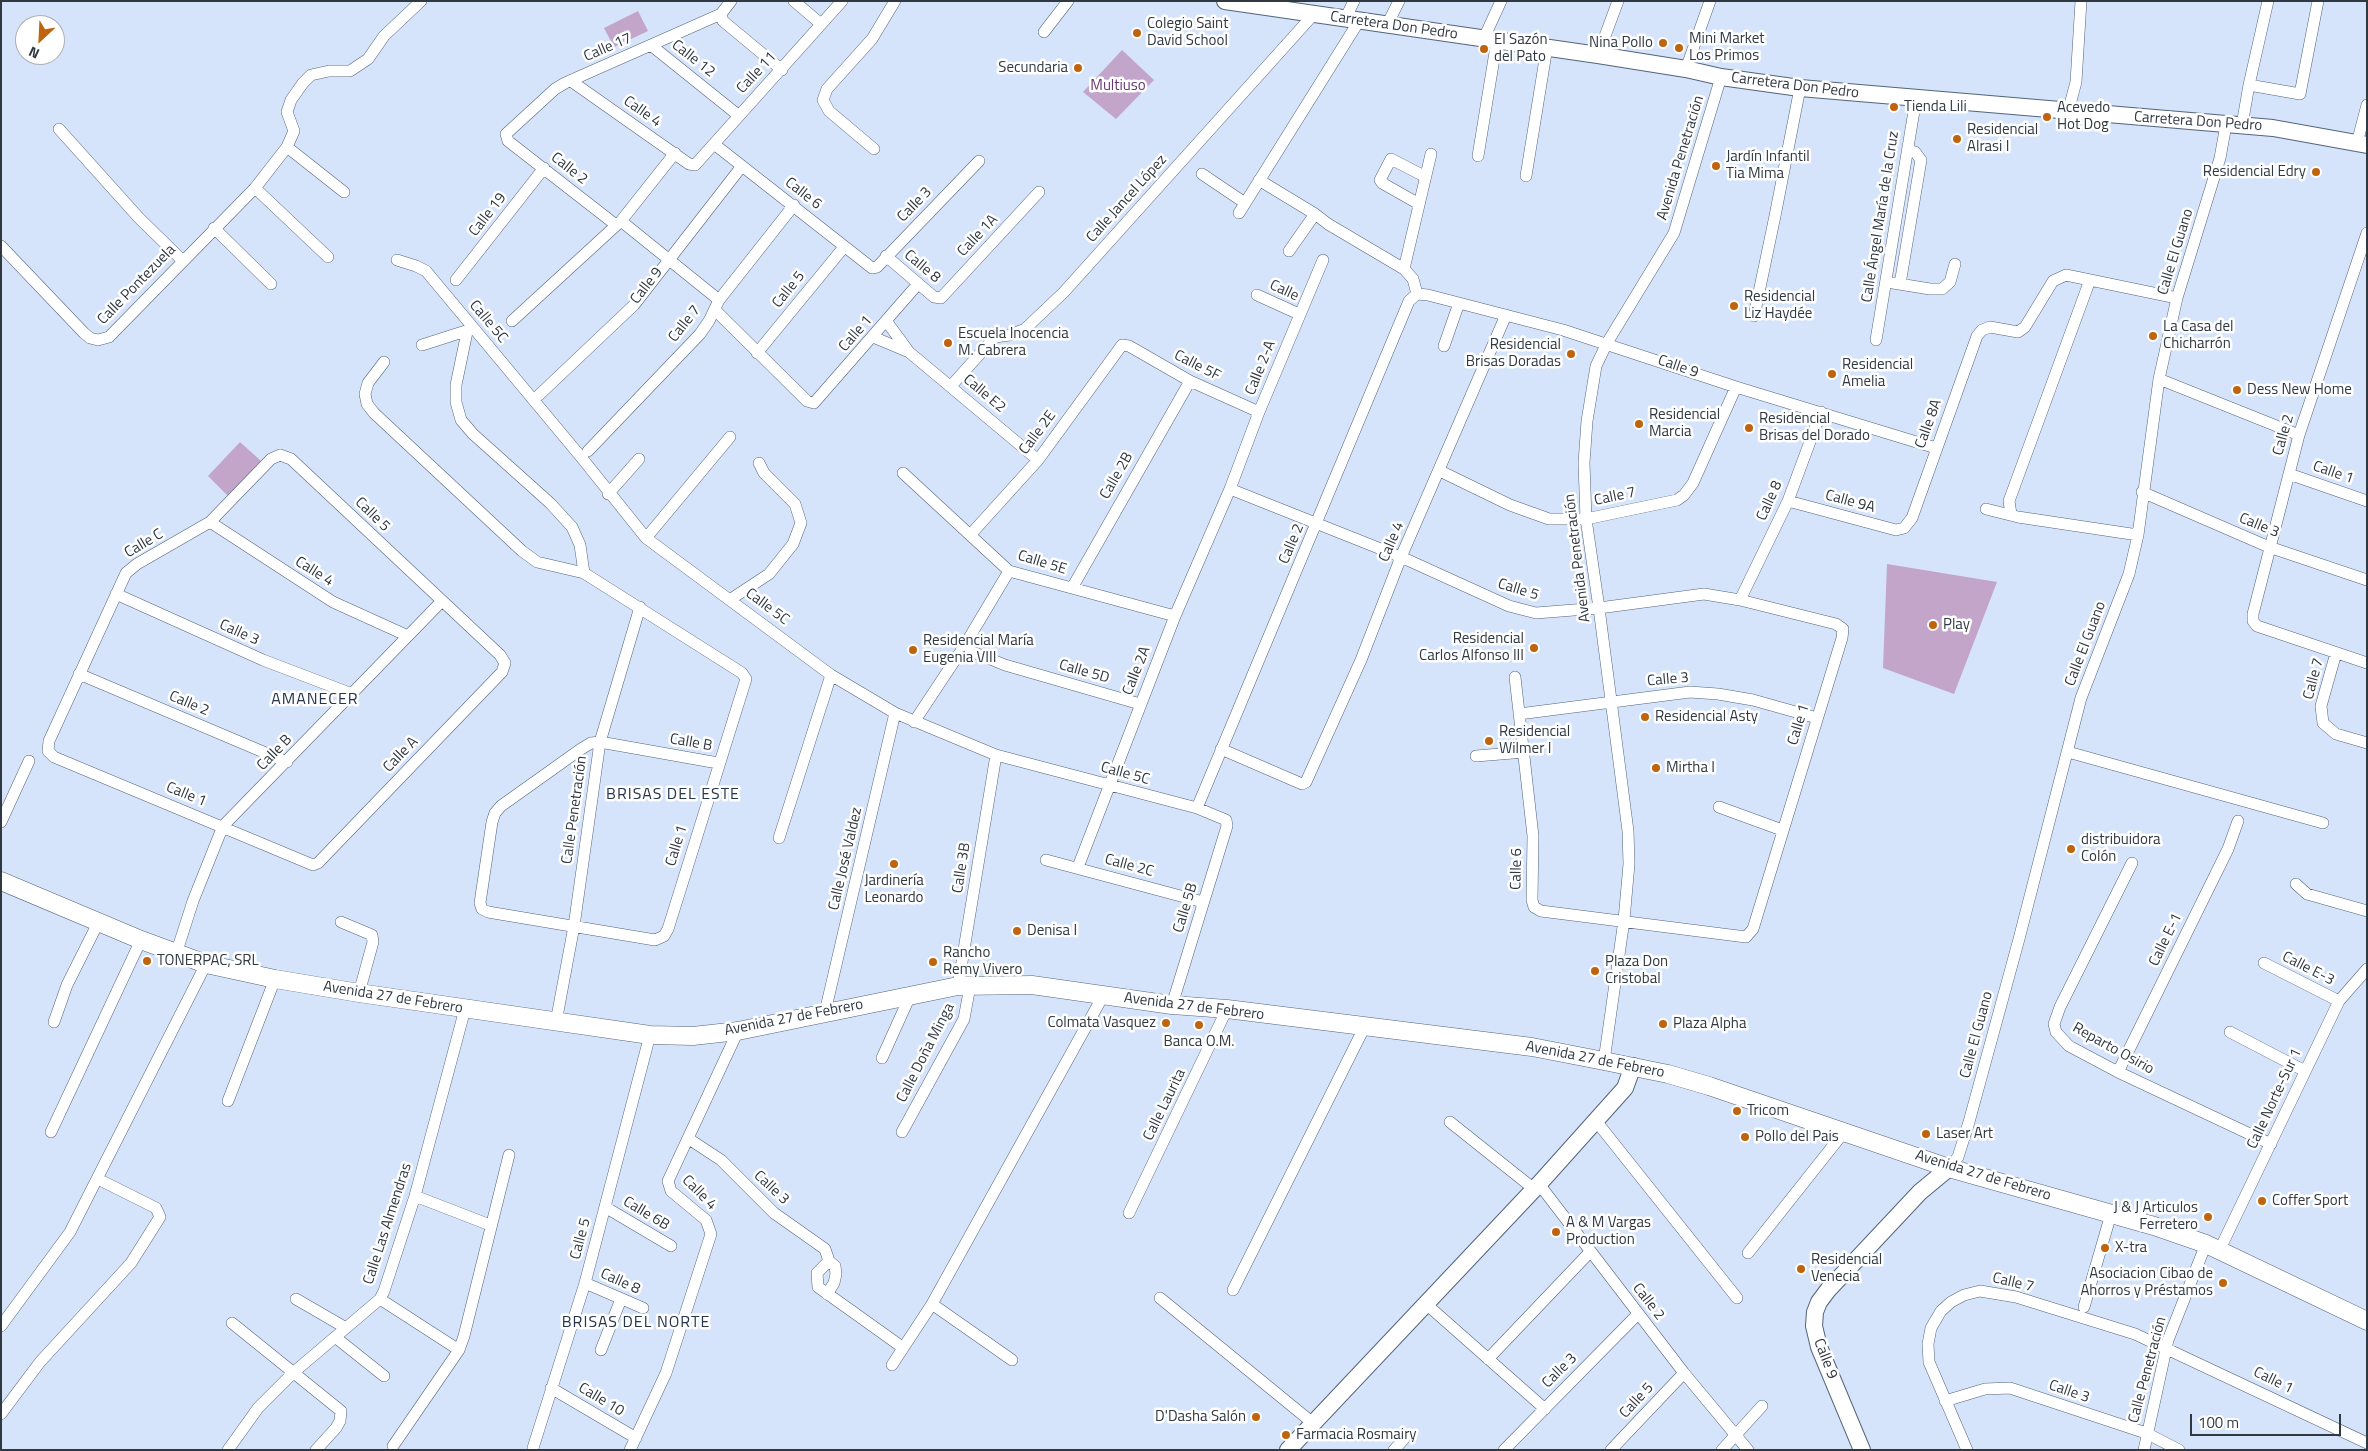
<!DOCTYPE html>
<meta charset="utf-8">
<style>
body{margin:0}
#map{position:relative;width:2368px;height:1451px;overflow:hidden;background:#d5e4fa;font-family:"Titillium Web",sans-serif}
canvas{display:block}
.frame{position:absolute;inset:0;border:2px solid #303842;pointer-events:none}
.north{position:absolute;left:15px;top:15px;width:50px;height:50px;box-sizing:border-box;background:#fff;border:1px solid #acafb3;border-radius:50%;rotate:205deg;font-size:14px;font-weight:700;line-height:20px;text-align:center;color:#303842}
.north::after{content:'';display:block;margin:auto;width:18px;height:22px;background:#bf640c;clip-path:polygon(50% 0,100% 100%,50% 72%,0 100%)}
.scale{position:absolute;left:2190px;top:1414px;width:151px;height:22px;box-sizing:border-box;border:2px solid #303842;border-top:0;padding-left:6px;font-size:15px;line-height:18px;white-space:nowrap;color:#303842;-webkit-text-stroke:4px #fff;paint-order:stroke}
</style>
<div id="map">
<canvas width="2368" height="1451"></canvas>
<div class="frame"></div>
<div class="north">N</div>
<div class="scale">100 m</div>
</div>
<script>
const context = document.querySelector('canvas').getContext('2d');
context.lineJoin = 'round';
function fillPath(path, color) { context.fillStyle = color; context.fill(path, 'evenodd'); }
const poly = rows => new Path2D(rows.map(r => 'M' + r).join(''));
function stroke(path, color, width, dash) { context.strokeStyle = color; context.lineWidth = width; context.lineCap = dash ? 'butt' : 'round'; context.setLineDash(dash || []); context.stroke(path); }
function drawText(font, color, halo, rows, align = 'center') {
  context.font = font + ' "Titillium Web",sans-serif'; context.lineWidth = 5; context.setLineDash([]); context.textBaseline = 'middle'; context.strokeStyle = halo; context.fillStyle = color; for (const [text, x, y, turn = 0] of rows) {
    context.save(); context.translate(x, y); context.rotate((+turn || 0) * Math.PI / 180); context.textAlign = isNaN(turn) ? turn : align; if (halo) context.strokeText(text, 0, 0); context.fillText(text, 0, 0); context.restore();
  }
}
fillPath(poly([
 [638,11,648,31,614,47,604,28],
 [1122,50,1154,80,1116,119,1083,92],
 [240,442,261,461,228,496,208,476],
 [1887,564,1997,582,1954,694,1883,668]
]), '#c2a5c9');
const street = poly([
 [794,1,821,24],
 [721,14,723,21,782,70],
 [1345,19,1354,1],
 [1387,25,1399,1],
 [1044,32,1068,1],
 [1484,38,1501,1],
 [652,46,738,115],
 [1598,55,1618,1],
 [1686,69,1710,1],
 [571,81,689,164,695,165,842,1],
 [2249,85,2300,94,2318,1],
 [2068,112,2076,82,2081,1],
 [2242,125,2249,85,2268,1],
 [59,129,139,218,182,260],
 [2357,143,2367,105],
 [714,144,872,268,877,267,979,161],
 [287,147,344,192],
 [874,149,829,111,823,100,827,89,872,39,895,1],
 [1478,156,1497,40],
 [1202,174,1245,203],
 [1526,176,1547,47],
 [1259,180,1315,214,1328,224,1404,269,1413,279,1417,294],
 [255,188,328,257],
 [1419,204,1382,183,1380,180,1391,159,1424,176],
 [1239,213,1359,21],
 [621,221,719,300],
 [616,225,508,141,506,134,555,89,565,83,721,14,731,1],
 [214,228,271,284],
 [2367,233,2299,435,2253,614,2253,621,2257,626,2367,663],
 [1,246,84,333,90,338,98,340,109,337,255,188,287,147,294,131,287,112,291,100,303,83,311,75,329,71,350,71,368,59,384,36,421,1],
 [1289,251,1315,214],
 [886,256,934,297,941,298,1039,192],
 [397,260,416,266,426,271,581,457,646,538,831,675,895,713,996,755,1197,808,1226,820,1227,826,1172,1005],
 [1404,269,1431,154],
 [456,280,544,168],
 [1893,283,1930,289,1942,289,1950,282,1955,264],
 [1900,284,1921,160,1915,152,1908,150],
 [1417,294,1428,295,1563,330,1736,387,1936,448],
 [1257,295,1299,314],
 [715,310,807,401,814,403,918,284],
 [1754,316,1775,216,1800,88],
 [512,321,621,221,675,153],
 [887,322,909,352,1038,460],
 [467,332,456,385,456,402,461,420,473,434,550,503,572,527,580,545,584,573],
 [873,337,909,352],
 [1876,340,1916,99],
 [422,345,472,329],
 [1444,346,1459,303],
 [757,353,844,247],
 [384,362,368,383,365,394,367,404,374,413,522,551,537,562,584,573,742,673,746,679,668,929,664,936,655,940,488,912,482,909,480,903,492,822,495,813,501,806,581,749,591,743,600,742,718,763],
 [2159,379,2299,435],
 [951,386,995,337,1010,335,1025,329,1064,292,1313,15],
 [539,395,634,305,742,166],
 [588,451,700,334,709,321,719,300,794,205],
 [280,455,291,459,500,655,505,663,502,672,318,863,313,865,54,757,48,751,49,741,126,573,137,564,210,522,271,459,280,455],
 [1440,471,1510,505,1549,519,1586,519,1677,500,1684,495,1693,483,1736,387],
 [903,473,1009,571,1175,616],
 [2289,474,2367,501],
 [1230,489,1401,557,1509,606,1536,613,1599,608,1704,594,1740,600,1836,624,1843,629,1842,638,1753,929,1746,937,1541,911,1534,907,1532,900,1533,836,1515,677],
 [2142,492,2269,547,2367,580],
 [608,494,639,459],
 [1788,501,1896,530,1904,528,1912,518,1977,336,1982,330,1990,327,2018,332,2025,327,2053,281,2066,275,2177,298],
 [1986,509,2018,517,2138,535],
 [2011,514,2009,501,2090,280],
 [210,522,333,602,408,636],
 [971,534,1038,460,1122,345,1129,346,1190,381,1259,412],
 [646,538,730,437],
 [1072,588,1190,381],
 [116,594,263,660,352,694],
 [731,599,769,574,793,544,801,523,795,504,764,473,759,463],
 [1740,600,1788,501,1821,412],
 [963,648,1005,665,1140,704],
 [2336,653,2321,706,2323,723,2336,734,2367,743],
 [79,674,287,762],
 [1519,714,1690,692,1718,694,1753,700,1817,718],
 [914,722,963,648,1009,571],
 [1221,749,1302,784,1306,782,1361,660,1401,557,1506,315],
 [2068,752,2323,823],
 [1476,756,1525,752],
 [1719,807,1782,830],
 [1197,808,1409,301,1417,294],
 [1,822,29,761],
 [779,838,831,675],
 [1046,860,1203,902],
 [2132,863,2060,1007,2054,1024,2056,1032,2069,1046,2118,1072,2271,1144],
 [1078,867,1175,616,1230,489,1259,412,1323,260],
 [2296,884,2307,894,2367,911],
 [341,922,372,935,373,942,359,993],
 [176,954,193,901,223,826,441,602],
 [2264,963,2339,1001],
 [958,986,996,755],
 [825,1012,895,713],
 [54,1022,67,985,99,921],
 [556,1022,574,926,600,742,640,607],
 [2230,1032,2305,1071],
 [882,1058,910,996],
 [1604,1061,1624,920,1629,864,1628,831,1599,608,1586,519,1584,463,1587,421,1596,366,1607,343,1674,233,1721,77],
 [2118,1072,2228,849,2238,821],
 [228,1101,275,979],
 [1596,1121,1737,1298],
 [1450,1122,1534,1189],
 [51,1132,141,940],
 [902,1132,964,1019,970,986],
 [689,1139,721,1160,774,1213,825,1249,829,1261,835,1266,836,1274,834,1283,827,1294],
 [1949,1168,1958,1157,1969,1122,2019,939,2081,698,2129,574,2138,535,2159,379,2177,298,2220,158,2226,125],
 [1539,1184,1684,1373,1748,1450],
 [415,1196,490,1225],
 [605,1207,671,1246],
 [1129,1213,1227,1009],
 [2220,1249,2339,1001,2367,969],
 [1748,1253,1844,1132],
 [829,1261,817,1273,818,1287,902,1347],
 [585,1283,643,1308],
 [1233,1290,1364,1028],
 [1160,1298,1314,1424],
 [296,1299,346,1328],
 [380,1299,459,1350],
 [1425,1303,1545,1409],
 [932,1304,1012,1360],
 [2084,1307,2111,1214],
 [232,1323,341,1411,340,1421,336,1428,316,1450],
 [1,1326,70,1232,206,964],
 [335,1337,384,1376],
 [601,1350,621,1299],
 [1488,1359,1590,1252],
 [892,1365,932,1304,1103,996],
 [551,1388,636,1438],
 [1945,1401,1985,1389,2010,1388,2146,1433,2179,1450],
 [1,1414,40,1362,131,1263,160,1217,156,1208,98,1179],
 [393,1446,459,1350,464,1336,509,1155],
 [533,1448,585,1283,650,1035],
 [228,1450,258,1408,294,1372,380,1299,384,1291,415,1196,465,1009],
 [630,1450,666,1373,711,1234,706,1220,671,1191,668,1181,738,1031],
 [1394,1450,1404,1439],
 [1504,1450,1638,1314],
 [1611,1450,1684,1373],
 [1722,1450,1762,1406],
 [1967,1450,1929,1362,1928,1344,1931,1328,1941,1311,1951,1302,1964,1295,1980,1291,2016,1297,2135,1334,2367,1443],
 [2144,1450,2168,1340,2206,1244]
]);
const secondary = poly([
 [1225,1,1598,55,1686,69,1721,77,1800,88,2273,128,2367,145],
 [1288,1450,1539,1184,1625,1088,1633,1066],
 [1862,1450,1819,1347,1814,1326,1815,1312,1819,1302,1828,1290,1920,1192,1949,1168]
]);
const primary = poly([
 [1,881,141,940,206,964,275,979,359,993,650,1035,693,1036,738,1031,958,986,1032,985,1172,1005,1227,1009,1532,1047,1604,1061,1668,1074,1709,1086,1949,1168,2154,1226,2206,1244,2367,1321]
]);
stroke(street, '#53647b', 12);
stroke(secondary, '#53647b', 18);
stroke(primary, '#53647b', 19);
stroke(street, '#fff', 11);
stroke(secondary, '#fff', 16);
stroke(primary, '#fff', 18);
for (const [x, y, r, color] of [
 [1137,33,5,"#bf640c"],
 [1663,43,5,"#bf640c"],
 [1679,48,5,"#bf640c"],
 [1484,49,5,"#bf640c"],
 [1078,68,5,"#bf640c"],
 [1894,107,5,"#bf640c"],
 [2047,117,5,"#bf640c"],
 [1957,139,5,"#bf640c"],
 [1716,166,5,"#bf640c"],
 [2316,172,5,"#bf640c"],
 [1734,306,5,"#bf640c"],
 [2153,336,5,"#bf640c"],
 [948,343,5,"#bf640c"],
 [1571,354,5,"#bf640c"],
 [1832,374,5,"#bf640c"],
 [2237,390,5,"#bf640c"],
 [1639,424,5,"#bf640c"],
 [1749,428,5,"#bf640c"],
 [1933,625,5,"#bf640c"],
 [1534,648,5,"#bf640c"],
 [913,650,5,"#bf640c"],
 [1645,717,5,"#bf640c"],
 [1489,741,5,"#bf640c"],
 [1656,768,5,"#bf640c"],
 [2071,849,5,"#bf640c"],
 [894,864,5,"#bf640c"],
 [1017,931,5,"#bf640c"],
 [147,961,5,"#bf640c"],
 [933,962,5,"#bf640c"],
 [1595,971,5,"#bf640c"],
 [1166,1023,5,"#bf640c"],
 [1663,1024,5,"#bf640c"],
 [1199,1025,5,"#bf640c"],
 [1737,1111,5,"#bf640c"],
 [1926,1134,5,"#bf640c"],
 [1745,1137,5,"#bf640c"],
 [2262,1201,5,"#bf640c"],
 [2208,1217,5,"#bf640c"],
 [1556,1232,5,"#bf640c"],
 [2105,1248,5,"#bf640c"],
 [1801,1269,5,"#bf640c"],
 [2223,1283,5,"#bf640c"],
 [1256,1417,5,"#bf640c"],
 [1286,1435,5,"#bf640c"]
]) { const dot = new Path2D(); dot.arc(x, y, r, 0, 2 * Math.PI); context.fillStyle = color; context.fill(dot); stroke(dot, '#fff', 2); }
drawText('15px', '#303842', '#fff', [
 ["Colegio Saint",1147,24],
 ["David School",1147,41],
 ["Mini Market",1689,39],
 ["Los Primos",1689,56],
 ["El Sazón",1494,40],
 ["del Pato",1494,57],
 ["Nina Pollo",1653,43,"right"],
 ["Secundaria",1068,68,"right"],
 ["Tienda Lili",1904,107],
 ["Acevedo",2057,108],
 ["Hot Dog",2057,125],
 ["Residencial",1967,130],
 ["Alrasi I",1967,147],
 ["Jardín Infantil",1726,157],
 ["Tia Mima",1726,174],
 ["Residencial Edry",2306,172,"right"],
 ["Residencial",1744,297],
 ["Liz Haydée",1744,314],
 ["La Casa del",2163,327],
 ["Chicharrón",2163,344],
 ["Escuela Inocencia",958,334],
 ["M. Cabrera",958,351],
 ["Residencial",1561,345,"right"],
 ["Brisas Doradas",1561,362,"right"],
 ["Residencial",1842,365],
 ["Amelia",1842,382],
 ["Dess New Home",2247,390],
 ["Residencial",1649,415],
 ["Marcia",1649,432],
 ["Residencial",1759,419],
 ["Brisas del Dorado",1759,436],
 ["Play",1943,625],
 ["Residencial",1524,639,"right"],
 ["Carlos Alfonso III",1524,656,"right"],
 ["Residencial María",923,641],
 ["Eugenia VIII",923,658],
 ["Residencial Asty",1655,717],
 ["Residencial",1499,732],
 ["Wilmer I",1499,749],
 ["Mirtha I",1666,768],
 ["distribuidora",2081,840],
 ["Colón",2081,857],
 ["Jardinería",894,881,"center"],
 ["Leonardo",894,898,"center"],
 ["Denisa I",1027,931],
 ["Rancho",943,953],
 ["Remy Vivero",943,970],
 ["TONERPAC, SRL",157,961],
 ["Plaza Don",1605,962],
 ["Cristobal",1605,979],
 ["Colmata Vasquez",1156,1023,"right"],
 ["Plaza Alpha",1673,1024],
 ["Banca O.M.",1199,1042,"center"],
 ["Tricom",1747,1111],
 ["Laser Art",1936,1134],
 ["Pollo del Pais",1755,1137],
 ["Coffer Sport",2272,1201],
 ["J & J Articulos",2198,1208,"right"],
 ["Ferretero",2198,1225,"right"],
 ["A & M Vargas",1566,1223],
 ["Production",1566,1240],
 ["X-tra",2115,1248],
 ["Residencial",1811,1260],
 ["Venecia",1811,1277],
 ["Asociacion Cibao de",2213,1274,"right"],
 ["Ahorros y Préstamos",2213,1291,"right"],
 ["D'Dasha Salón",1246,1417,"right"],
 ["Farmacia Rosmairy",1296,1435]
], 'left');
drawText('15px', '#303842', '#fff', [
 ["Carretera Don Pedro",1394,26,8],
 ["Calle 17",608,48,-23],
 ["Calle 12",693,59,38],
 ["Calle 11",757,73,-47],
 ["Carretera Don Pedro",1795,86,7],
 ["Calle 4",642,112,35],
 ["Carretera Don Pedro",2198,122,4],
 ["Avenida Penetración",1681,158,-73],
 ["Calle 2",569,169,38],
 ["Calle 6",803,194,38],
 ["Calle Jancel López",1127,199,-48],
 ["Calle 3",915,205,-46],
 ["Calle 19",488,215,-52],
 ["Calle Ángel María de la Cruz",1881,217,-81],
 ["Calle 1A",978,236,-47],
 ["Calle El Guano",2176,252,-73],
 ["Calle 8",922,267,40],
 ["Calle Pontezuela",137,285,-46],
 ["Calle 9",647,286,-52],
 ["Calle 5",789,290,-51],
 ["Calle",1284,291,25],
 ["Calle 5C",488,322,50],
 ["Calle 7",685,324,-52],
 ["Calle 1",856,334,-49],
 ["Calle 5F",1197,366,27],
 ["Calle 9",1678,367,19],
 ["Calle 2-A",1261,368,-68],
 ["Calle E2",984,394,40],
 ["Calle 8A",1929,424,-70],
 ["Calle 2E",1038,433,-53],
 ["Calle 2",2284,435,-74],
 ["Calle 1",2333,473,19],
 ["Calle 2B",1117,476,-60],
 ["Calle 7",1615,497,-12],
 ["Calle 8",1770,501,-66],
 ["Calle 9A",1850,502,15],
 ["Calle 5",372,515,44],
 ["Calle 3",2259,526,22],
 ["Calle 4",1392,542,-67],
 ["Calle C",144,544,-31],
 ["Calle 2",1292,544,-67],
 ["Avenida Penetración",1578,558,-97],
 ["Calle 5E",1042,563,17],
 ["Calle 4",314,572,32],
 ["Calle 5",1518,590,17],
 ["Calle 5C",767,607,37],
 ["Calle 3",239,633,24],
 ["Calle El Guano",2086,644,-69],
 ["Calle 2A",1137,671,-68],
 ["Calle 5D",1084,672,16],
 ["Calle 7",2314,679,-75],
 ["Calle 3",1668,680,-5],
 ["Calle 2",189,704,23],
 ["Calle 1",1799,725,-73],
 ["Calle B",691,743,10],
 ["Calle B",275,753,-46],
 ["Calle A",401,755,-46],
 ["Calle 5C",1125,774,15],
 ["Calle 1",186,795,22],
 ["Calle Penetración",575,810,-82],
 ["Calle 1",677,846,-73],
 ["Calle José Valdez",846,859,-77],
 ["Calle 2C",1129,866,15],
 ["Calle 3B",962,868,-81],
 ["Calle 6",1517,869,-89],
 ["Calle 5B",1186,908,-73],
 ["Calle E-1",2166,940,-64],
 ["Calle E-3",2308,969,27],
 ["Avenida 27 de Febrero",393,998,9],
 ["Avenida 27 de Febrero",1194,1007,7],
 ["Avenida 27 de Febrero",794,1018,-11],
 ["Calle El Guano",1977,1035,-75],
 ["Reparto Osirio",2113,1049,29],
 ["Calle Doña Minga",926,1053,-63],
 ["Avenida 27 de Febrero",1595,1060,11],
 ["Calle Norte-Sur 1",2275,1099,-65],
 ["Calle Laurita",1165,1105,-64],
 ["Avenida 27 de Febrero",1983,1176,17],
 ["Calle 3",771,1188,43],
 ["Calle 4",699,1193,45],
 ["Calle 6B",646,1214,31],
 ["Calle Las Almendras",388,1224,-72],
 ["Calle 5",581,1239,-75],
 ["Calle 8",620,1282,24],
 ["Calle 7",2013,1283,13],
 ["Calle 2",1648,1302,52],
 ["Calle 9",1825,1359,69],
 ["Calle Penetración",2148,1370,-75],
 ["Calle 3",1560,1371,-45],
 ["Calle 1",2273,1381,26],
 ["Calle 3",2069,1392,19],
 ["Calle 10",601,1400,31],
 ["Calle 5",1637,1401,-47]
]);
drawText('15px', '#673872', '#fff', [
 ["Multiuso",1118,86]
]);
context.letterSpacing = '1px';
drawText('16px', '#26354a', '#fff', [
 ["AMANECER",315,700],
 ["BRISAS DEL ESTE",673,795],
 ["BRISAS DEL NORTE",636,1323]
]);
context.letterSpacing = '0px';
</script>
